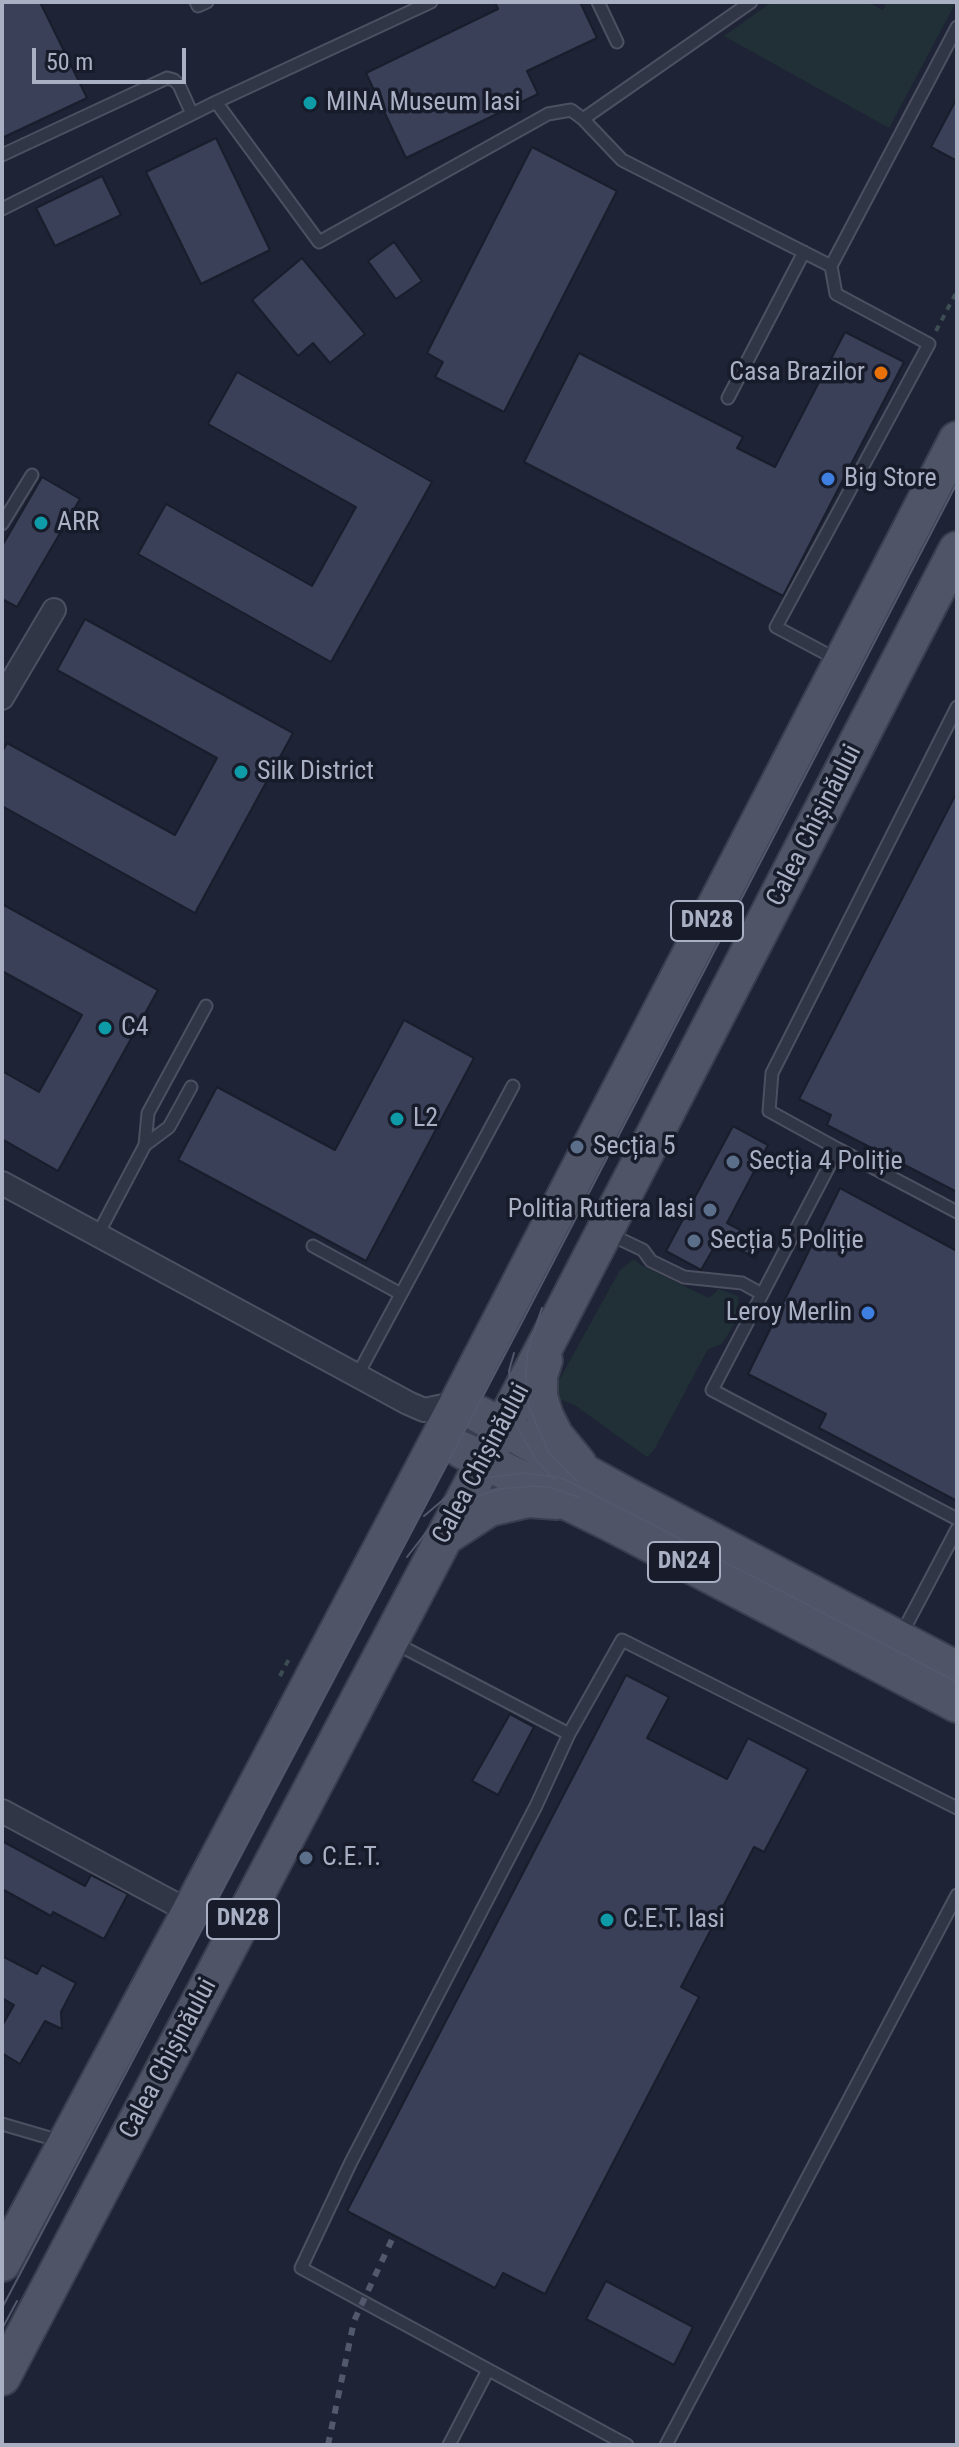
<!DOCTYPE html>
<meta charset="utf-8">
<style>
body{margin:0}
#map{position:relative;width:959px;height:2447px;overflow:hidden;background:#1e2335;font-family:"Roboto Condensed",sans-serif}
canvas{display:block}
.frame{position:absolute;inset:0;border:4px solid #aab0c4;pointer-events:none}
.scale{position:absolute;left:32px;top:48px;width:154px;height:36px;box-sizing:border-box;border:4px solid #aab0c4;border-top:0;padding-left:10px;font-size:24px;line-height:28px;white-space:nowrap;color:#aab0c4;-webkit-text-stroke:6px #171b2a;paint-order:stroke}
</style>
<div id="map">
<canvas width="959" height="2447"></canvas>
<div class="frame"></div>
<div class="scale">50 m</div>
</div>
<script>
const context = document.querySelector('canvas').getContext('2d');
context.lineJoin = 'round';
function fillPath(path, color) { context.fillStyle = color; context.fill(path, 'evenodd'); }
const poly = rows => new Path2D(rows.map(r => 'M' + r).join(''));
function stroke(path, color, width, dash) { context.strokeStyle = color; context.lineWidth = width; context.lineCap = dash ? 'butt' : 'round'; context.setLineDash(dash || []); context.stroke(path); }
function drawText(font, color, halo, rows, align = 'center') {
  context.font = font + ' "Roboto Condensed",sans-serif'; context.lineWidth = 7; context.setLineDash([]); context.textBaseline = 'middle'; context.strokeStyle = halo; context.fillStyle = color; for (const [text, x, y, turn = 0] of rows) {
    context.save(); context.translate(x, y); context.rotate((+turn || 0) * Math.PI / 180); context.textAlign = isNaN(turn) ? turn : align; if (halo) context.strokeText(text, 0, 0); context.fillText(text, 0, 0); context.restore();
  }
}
fillPath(poly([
 [772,2,868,2,883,10,887,2,956,2,889,128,724,36],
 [634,1259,641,1265,709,1298,719,1289,738,1296,738,1318,722,1344,708,1349,654,1450,647,1457,573,1404,558,1399,553,1391,620,1270]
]), '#203036');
const building = poly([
 [2,2,40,2,87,98,2,138,2,2],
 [495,2,580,2,597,38,527,71,538,94,406,158,366,73,498,9,495,2],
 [957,98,957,161,931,147,957,98],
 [216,138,270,250,201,284,146,172,216,138],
 [532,147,617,191,504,412,435,377,443,362,427,353,532,147],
 [102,176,121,215,55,246,36,208,102,176],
 [394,242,422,281,396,299,368,261,394,242],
 [302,258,365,334,330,363,313,343,298,356,252,300,302,258],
 [845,332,904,362,783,596,524,462,579,353,743,437,737,448,775,467,845,332],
 [237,372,432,482,331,662,138,554,166,504,312,586,356,507,208,424,237,372],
 [42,477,80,499,17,607,2,599,2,546,42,477],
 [85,619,293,733,195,913,2,806,2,752,7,743,175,835,217,758,57,670,85,619],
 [957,792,957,1192,827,1125,831,1115,799,1099,957,792],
 [2,904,158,990,58,1171,2,1139,2,1071,39,1092,82,1015,2,971,2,904],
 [404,1020,474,1058,366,1261,178,1160,217,1087,335,1150,404,1020],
 [733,1126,768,1145,727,1223,763,1242,755,1258,719,1239,701,1270,666,1251,733,1126],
 [840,1188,957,1251,957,1501,819,1428,826,1414,748,1374,840,1188],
 [626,1675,669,1697,647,1738,727,1779,748,1738,808,1769,764,1852,754,1847,681,1987,699,1997,545,2294,503,2273,495,2288,347,2211,626,1675],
 [510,1714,534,1727,498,1795,472,1781,510,1714],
 [2,1841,85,1886,91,1875,128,1894,104,1939,53,1912,51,1916,2,1889,2,1841],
 [2,1956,37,1974,42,1965,76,1983,61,2012,62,2029,45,2021,20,2064,2,2053,2,2026,14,2005,2,1998,2,1956],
 [606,2281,693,2327,674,2365,586,2319,606,2281]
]);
fillPath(building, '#394057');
stroke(building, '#191d2c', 2);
const service = poly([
 [196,2,198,6,207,2],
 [598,2,617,42],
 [216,102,319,242,548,114,571,110,583,119,622,160,831,266],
 [583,119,751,2],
 [2,155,167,78,174,80,179,85,192,114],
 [2,209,216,102,431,2],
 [728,398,804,252],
 [2,524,32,475],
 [838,660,776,627,929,344,836,294,831,266,957,27],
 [957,707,772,1073,769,1111,838,1149,712,1390,957,1519],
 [145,1145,148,1113,206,1006],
 [838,1149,957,1212],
 [607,1233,643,1250,651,1261,684,1277,742,1283,762,1294],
 [98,1234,145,1145,169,1127,191,1087],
 [313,1246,401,1294],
 [357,1376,513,1086],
 [901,1635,957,1529],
 [393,1642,569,1734],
 [2,2124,60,2141],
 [449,2445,487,2372],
 [627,2445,301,2268,351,2162,536,1806,569,1734,622,1640,957,1808],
 [666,2445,957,1895]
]);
const minor = poly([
 [2,698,54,610],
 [2,1183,408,1403,424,1410,458,1403],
 [2,1811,190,1912]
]);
const primary = poly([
 [544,1360,539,1376,539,1397,545,1416,555,1436,578,1464],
 [480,1415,623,1494,957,1670],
 [462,1450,609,1522,957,1704],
 [446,1536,489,1508,528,1499,557,1501],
 [2,2263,190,1912,458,1403,957,440],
 [2,2377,554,1329,957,550]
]);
stroke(service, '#4c5061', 15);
stroke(minor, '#4c5061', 26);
stroke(primary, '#3a3f4f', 40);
stroke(poly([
 [936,331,957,291],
 [280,1676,290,1657]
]), '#3d4d54', 4, [6, 6]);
stroke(service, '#313646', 11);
stroke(minor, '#313646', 22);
stroke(primary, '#4f5466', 36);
stroke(poly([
 [542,1308,527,1354,526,1381,529,1407,549,1453,576,1480],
 [514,1353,509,1371,516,1425,536,1460,554,1479],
 [424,1516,450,1494,484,1478,524,1473,562,1478,957,1682],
 [407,1557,428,1530,442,1516,481,1495,500,1489,534,1486,548,1487,581,1498],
 [2,2308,522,1322,957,483],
 [2,2329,17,2301]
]), '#52596d', 2);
stroke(poly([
 [328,2445,354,2321,395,2233]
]), '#52596d', 6, [8, 8]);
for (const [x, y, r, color] of [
 [310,103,8,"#0f9aa8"],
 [881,373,8,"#e8710a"],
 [828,479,8,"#3f7fe0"],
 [41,523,8,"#0f9aa8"],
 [241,772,8,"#0f9aa8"],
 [105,1028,8,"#0f9aa8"],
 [397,1119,8,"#0f9aa8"],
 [577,1147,8,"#5c6f8a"],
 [733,1162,8,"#5c6f8a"],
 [710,1210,8,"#5c6f8a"],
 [694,1241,8,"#5c6f8a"],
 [868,1313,8,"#3f7fe0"],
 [306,1858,8,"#5c6f8a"],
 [607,1920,8,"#0f9aa8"]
]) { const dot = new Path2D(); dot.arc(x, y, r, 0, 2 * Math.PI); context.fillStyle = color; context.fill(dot); stroke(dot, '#171b2a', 3); }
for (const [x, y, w] of [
 [707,921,72],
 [684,1562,72],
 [243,1919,72]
]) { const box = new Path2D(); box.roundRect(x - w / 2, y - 20, w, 40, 6); context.fillStyle = '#171b2a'; context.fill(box); stroke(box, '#aab0c4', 2); }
drawText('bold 24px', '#aab0c4', null, [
 ["DN28",707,921],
 ["DN24",684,1562],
 ["DN28",243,1919]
]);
drawText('26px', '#aab0c4', '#171b2a', [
 ["MINA Museum Iasi",326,103],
 ["Casa Brazilor",865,373,"right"],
 ["Big Store",844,479],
 ["ARR",57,523],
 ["Silk District",257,772],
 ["C4",121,1028],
 ["L2",413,1119],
 ["Secția 5",593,1147],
 ["Secția 4 Poliție",749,1162],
 ["Politia Rutiera Iasi",694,1210,"right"],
 ["Secția 5 Poliție",710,1241],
 ["Leroy Merlin",852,1313,"right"],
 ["C.E.T.",322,1858],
 ["C.E.T. Iasi",623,1920]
], 'left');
drawText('26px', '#aab0c4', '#171b2a', [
 ["Calea Chișinăului",815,826,-63],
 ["Calea Chișinăului",482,1464,-62],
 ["Calea Chișinăului",169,2059,-62]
]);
</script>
